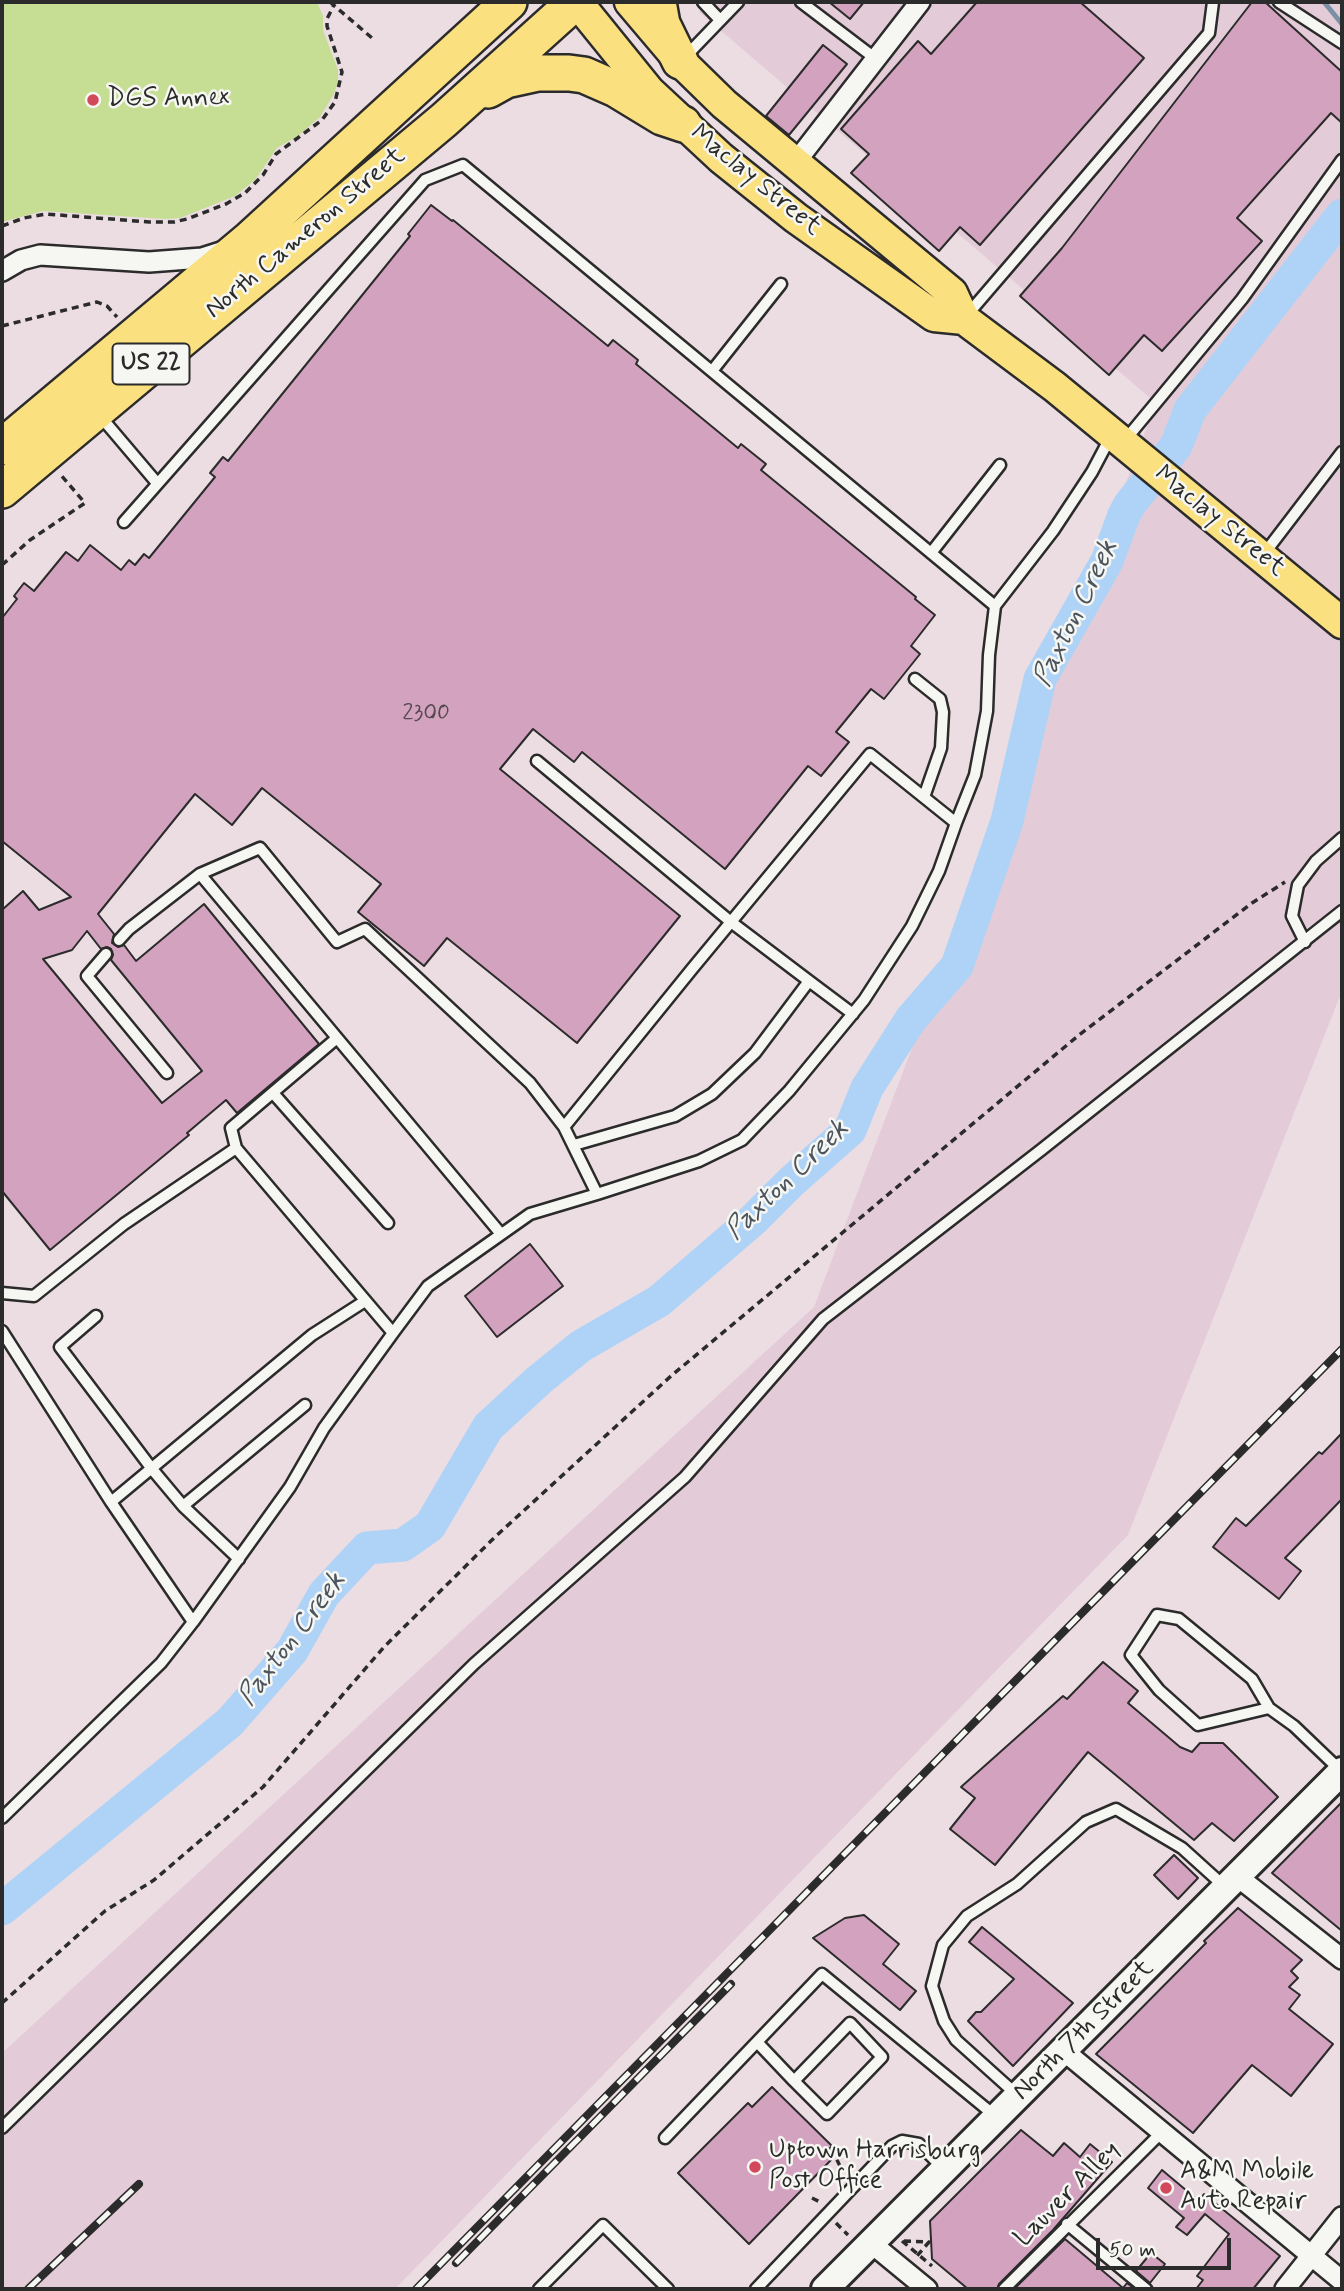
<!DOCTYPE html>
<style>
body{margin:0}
#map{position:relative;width:1344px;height:2291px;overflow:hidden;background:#ecdde3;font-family:Mynerve,sans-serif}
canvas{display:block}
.frame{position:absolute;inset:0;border:4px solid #2b2b2b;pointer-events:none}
.scale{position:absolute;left:1096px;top:2238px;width:135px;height:32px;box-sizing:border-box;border:4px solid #2b2b2b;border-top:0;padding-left:9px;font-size:21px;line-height:24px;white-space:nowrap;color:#2b2b2b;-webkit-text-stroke:5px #f6f6f2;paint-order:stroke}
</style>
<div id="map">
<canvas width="1344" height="2291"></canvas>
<div class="frame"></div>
<div class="scale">50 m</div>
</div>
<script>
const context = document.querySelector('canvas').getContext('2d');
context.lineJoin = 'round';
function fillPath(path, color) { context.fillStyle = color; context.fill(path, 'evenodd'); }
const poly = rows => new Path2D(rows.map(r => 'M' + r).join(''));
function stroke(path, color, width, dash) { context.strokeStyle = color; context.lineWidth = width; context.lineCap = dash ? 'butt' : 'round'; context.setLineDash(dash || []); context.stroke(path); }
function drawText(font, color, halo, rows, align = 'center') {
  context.font = font + ' Mynerve,sans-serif'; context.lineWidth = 5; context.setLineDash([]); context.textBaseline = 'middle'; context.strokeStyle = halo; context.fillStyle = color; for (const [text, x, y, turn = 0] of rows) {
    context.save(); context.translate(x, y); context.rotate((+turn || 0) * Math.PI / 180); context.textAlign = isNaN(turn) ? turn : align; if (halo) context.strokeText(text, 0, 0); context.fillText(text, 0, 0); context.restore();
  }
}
fillPath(poly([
 [708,2,1342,2,1342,991,1128,1535,395,2289,2,2289,2,2053,814,1307,1156,403,699,12]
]), '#e4cbd8');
fillPath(poly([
 [2,2,317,2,323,16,323,30,338,70,338,81,334,94,320,117,298,136,277,148,255,180,235,196,180,218,165,219,43,211,2,222]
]), '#c6de94');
stroke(poly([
 [1324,2,1342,24]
]), '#7a90a5', 5);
stroke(poly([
 [2,1909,230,1722,292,1651,324,1594,367,1548,403,1545,430,1526,488,1427,539,1380,581,1346,659,1301,753,1220,791,1182,850,1130,867,1088,911,1019,957,966,1007,821,1040,679,1107,561,1124,515,1130,504,1176,446,1190,410,1342,215]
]), '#afd3f7', 33);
const building = poly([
 [829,2,864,2,850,19,829,2],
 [977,2,1080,2,1144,58,980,245,960,227,939,251,851,173,869,154,841,129,918,41,931,54,977,2],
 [1252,2,1265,2,1342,72,1342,123,1331,113,1237,218,1262,241,1162,351,1144,335,1109,375,1020,296,1062,248,1252,2],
 [823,45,847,64,789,135,766,116,823,45],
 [431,205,452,221,453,220,608,346,613,340,638,360,636,364,738,448,741,444,766,464,761,470,916,597,915,599,935,615,911,646,920,654,884,699,871,689,836,732,849,742,821,776,808,766,725,869,582,752,574,762,533,729,500,769,680,916,577,1043,447,938,424,966,358,912,381,884,262,788,232,825,195,794,98,914,114,934,112,943,118,947,124,945,136,961,204,904,319,1044,237,1113,226,1100,187,1133,189,1135,50,1250,2,1191,2,910,23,891,39,910,71,897,2,841,2,618,17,599,14,596,24,583,34,591,66,552,78,561,90,545,121,570,129,560,135,565,144,554,149,558,215,477,210,473,223,457,228,461,410,236,408,234,431,205],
 [87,931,101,949,107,947,111,949,113,955,111,960,202,1071,162,1103,43,959,72,950,87,931],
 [530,1244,563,1286,497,1337,465,1296,530,1244],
 [1342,1433,1342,1499,1285,1558,1301,1571,1279,1599,1213,1547,1236,1518,1246,1526,1319,1452,1322,1454,1342,1433],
 [1103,1662,1138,1691,1128,1703,1180,1747,1192,1752,1200,1743,1223,1743,1278,1797,1234,1841,1212,1823,1194,1840,1088,1752,995,1865,950,1829,975,1798,961,1787,1063,1696,1067,1699,1103,1662],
 [1342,1802,1342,1931,1272,1873,1342,1802],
 [1174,1855,1198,1878,1178,1899,1154,1875,1174,1855],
 [1238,1908,1302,1960,1291,1971,1298,1978,1289,1987,1300,1995,1289,2009,1333,2044,1291,2096,1252,2065,1193,2133,1096,2054,1206,1943,1204,1941,1238,1908],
 [864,1915,899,1944,883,1964,916,1991,900,2010,813,1938,845,1918,864,1915],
 [982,1927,1073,2003,1013,2066,968,2021,976,2012,981,2012,1014,1979,969,1942,982,1927],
 [772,2087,832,2146,825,2153,831,2160,749,2244,678,2173,748,2103,752,2107,772,2087],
 [1021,2130,1053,2156,1064,2143,1080,2157,1090,2144,1112,2162,1053,2230,999,2284,997,2289,968,2289,932,2259,930,2221,1021,2130],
 [1162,2170,1199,2201,1204,2194,1280,2256,1253,2289,1196,2289,1203,2280,1197,2276,1229,2234,1205,2214,1187,2235,1176,2227,1184,2218,1148,2188,1162,2170],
 [1065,2239,1123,2288,1127,2283,1135,2289,1014,2289,1065,2239],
 [1151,2253,1165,2264,1150,2283,1136,2271,1151,2253]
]);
fillPath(building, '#d3a2bf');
stroke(building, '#2b2b2b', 2);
const lane = poly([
 [703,2,720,20],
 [801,2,876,59],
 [1279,2,1342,43],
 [685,57,738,2],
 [968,314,1209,33,1213,2],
 [712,371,781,284],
 [101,417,157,483],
 [1126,439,1242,299,1342,160],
 [124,522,425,180,463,165,995,606],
 [931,553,1000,465],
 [1264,554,1342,452],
 [915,679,940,699,943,712,941,748,924,797],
 [537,761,731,922,809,981,755,1053,712,1094,675,1116,574,1145],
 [119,940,129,929,200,874],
 [1305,942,1292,916,1298,885,1316,861,1342,838],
 [106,954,87,976,167,1073],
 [809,981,853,1014],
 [273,1093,388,1223],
 [236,1148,231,1128,337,1038],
 [597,1194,699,1161,742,1140,789,1091,864,1000,912,926,939,871,956,823],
 [501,1234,200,874,260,848,337,942,365,929,530,1083,564,1127],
 [2,1293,34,1296,124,1224,236,1148,393,1333,324,1428,290,1487,193,1622,161,1663,2,1818],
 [96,1316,60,1347,152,1469,183,1506,239,1559],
 [2,1331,111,1502,193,1622],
 [393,1333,428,1286,530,1214,597,1194,564,1127,692,969,870,754,956,823,975,775,987,711,989,655,995,606,1053,531,1092,472,1111,436],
 [111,1502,312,1335,365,1301],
 [183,1506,305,1405],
 [1269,1708,1252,1679,1179,1619,1157,1615,1131,1655,1159,1690,1198,1725,1269,1708,1294,1726,1341,1771],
 [757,2042,794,2081,827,2114,882,2057,850,2023,794,2081],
 [1016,2094,956,2040,944,2021,932,1986,943,1945,967,1916,1017,1884,1086,1822,1116,1809,1182,1848,1224,1886],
 [2,2128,474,1664,685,1477,823,1319,1041,1150,1342,911],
 [665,2138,822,1974,994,2115],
 [1067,2224,1146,2289],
 [539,2289,603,2225,668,2289],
 [756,2289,892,2146,902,2141,919,2144,942,2167],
 [1004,2289,1162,2132]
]);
const street = poly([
 [795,163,920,2],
 [2,271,21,260,40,255,149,262,202,258,224,251],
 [1238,1877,1342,1959],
 [1064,2051,1342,2281],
 [871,2243,927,2289],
 [1285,2289,1342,2217]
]);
const secondary = poly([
 [825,2289,1342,1771]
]);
const primary = poly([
 [577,2,649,91,721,158,796,218,934,316,964,319],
 [630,2,680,61,724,104,952,293,964,319,1055,387,1342,623]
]);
const highway = poly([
 [658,2,662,24,680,61],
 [488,90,506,80,538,73,569,73,584,75,616,89,662,117,683,124],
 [2,447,250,239,509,2],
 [2,490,444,120,575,2]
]);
stroke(lane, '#2b2b2b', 15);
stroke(street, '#2b2b2b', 24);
stroke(secondary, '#2b2b2b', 32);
stroke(primary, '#2b2b2b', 35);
stroke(highway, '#2b2b2b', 40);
stroke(poly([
 [330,2,372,38],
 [2,226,24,218,46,214,149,222,174,222,187,219,226,204,245,193,263,175,276,154,322,120,335,102,342,72,327,26,327,19,334,5],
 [2,326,97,302,107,306,117,317],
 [2,565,30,540,85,503,60,474],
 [2,2003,105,1911,154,1880,263,1787,384,1647,495,1537,671,1376,1079,1035,1252,903,1285,882],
 [840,2166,832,2150,849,2156],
 [812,2198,822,2203],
 [836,2223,848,2235],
 [902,2241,932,2266],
 [904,2241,929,2242,916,2257]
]), '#2b2b2b', 3.5, [7, 5]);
stroke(lane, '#f6f6f2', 10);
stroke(street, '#f6f6f2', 19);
stroke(secondary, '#f6f6f2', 26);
stroke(primary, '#fbe080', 30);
stroke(highway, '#fbe080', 35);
const rail = poly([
 [456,2263,731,1984],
 [28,2289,139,2184],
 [416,2289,1342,1349]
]);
stroke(rail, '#2b2b2b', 8);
stroke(rail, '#f6f6f2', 5, [16]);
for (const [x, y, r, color] of [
 [93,100,7,"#d1495b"],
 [755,2167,7,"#d1495b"],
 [1166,2188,7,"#d1495b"]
]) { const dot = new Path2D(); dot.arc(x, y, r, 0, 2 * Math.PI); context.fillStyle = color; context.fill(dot); stroke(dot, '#f6f6f2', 2.5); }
drawText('23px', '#554950', null, [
 ["2300",426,714]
]);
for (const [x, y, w] of [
 [151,364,77]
]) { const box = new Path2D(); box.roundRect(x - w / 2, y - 20.5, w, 41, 5); context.fillStyle = '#f6f6f2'; context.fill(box); stroke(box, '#2b2b2b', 2); }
drawText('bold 24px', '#2b2b2b', null, [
 ["US 22",151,364]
]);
drawText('26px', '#2b2b2b', '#f6f6f2', [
 ["DGS Annex",107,100],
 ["Uptown Harrisburg",769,2152],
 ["Post Office",769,2182],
 ["A&M Mobile",1180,2173],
 ["Auto Repair",1180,2203]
], 'left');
drawText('26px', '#2b2b2b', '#f6f6f2', [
 ["Maclay Street",755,181,39],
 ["North Cameron Street",306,234,-40],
 ["Maclay Street",1219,522,39],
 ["North 7th Street",1084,2031,-45],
 ["Lauver Alley",1068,2195,-45]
]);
drawText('italic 28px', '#4c555e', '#f6f6f2', [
 ["Paxton Creek",1077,614,-64],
 ["Paxton Creek",788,1181,-44],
 ["Paxton Creek",293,1640,-53]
]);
</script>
